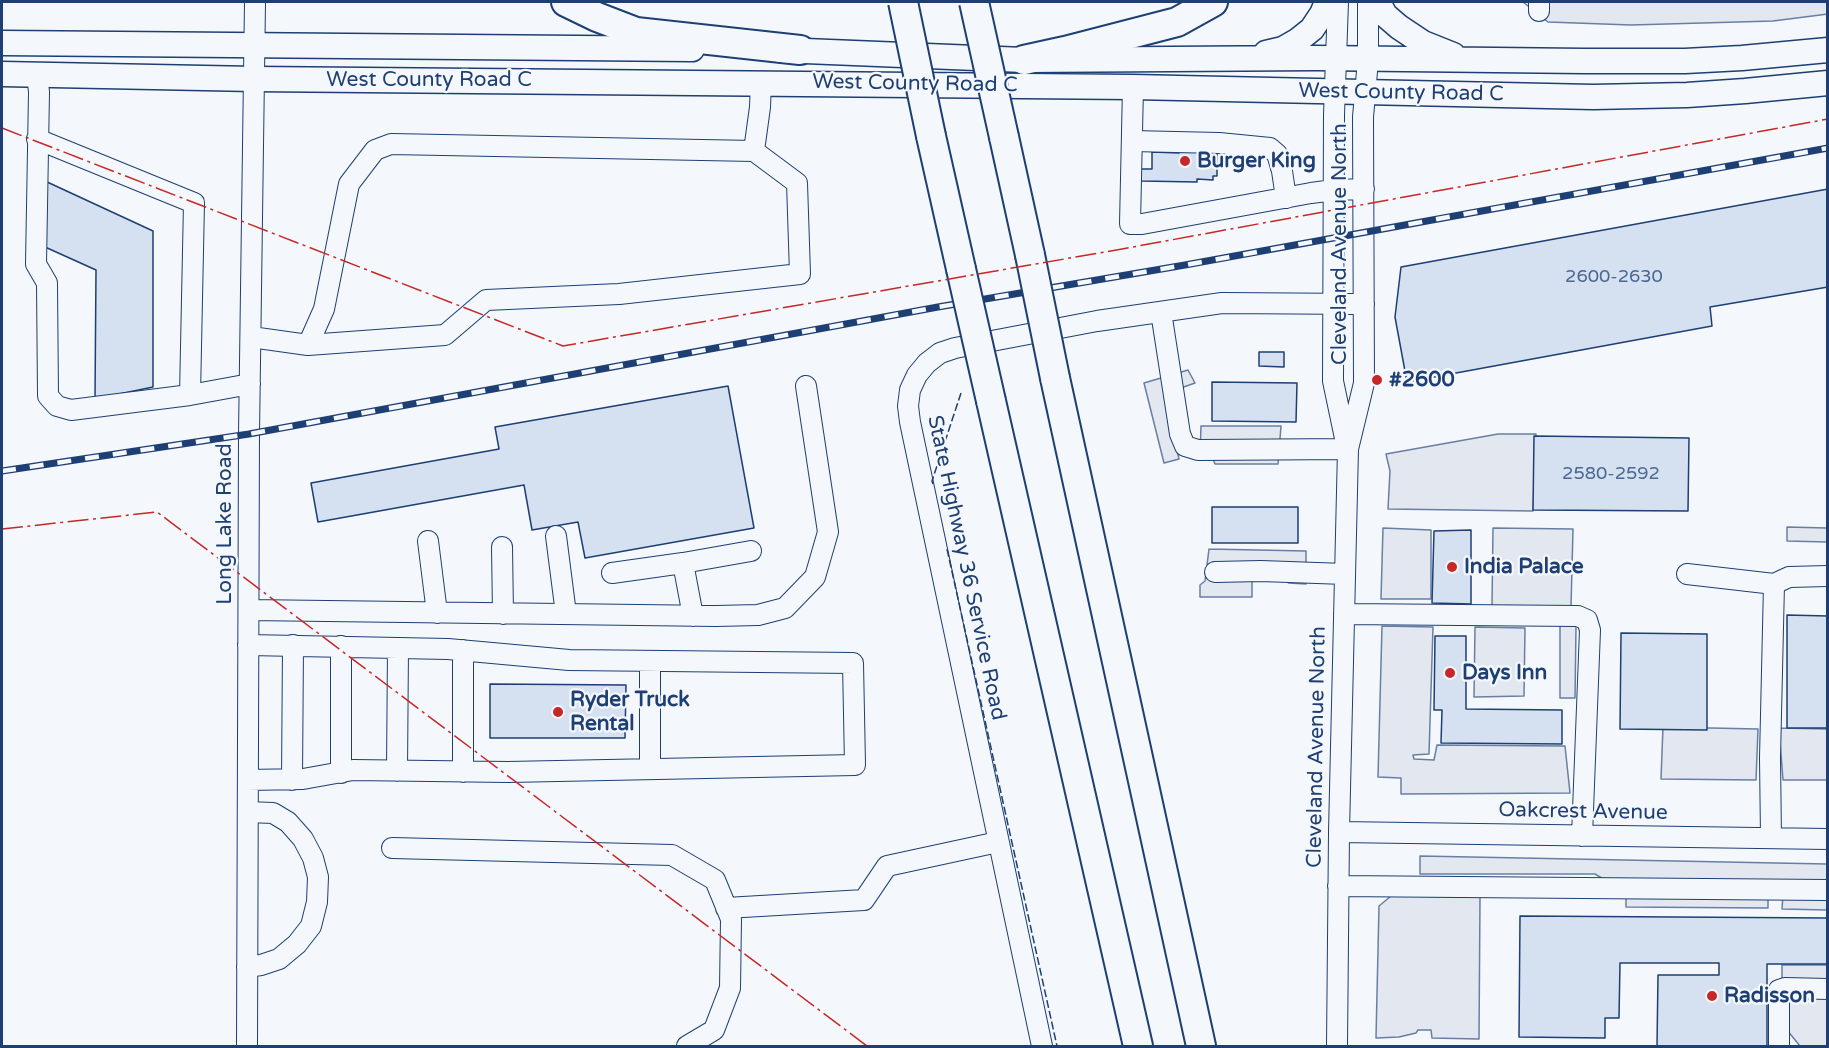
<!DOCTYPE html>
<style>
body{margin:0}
#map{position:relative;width:1829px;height:1048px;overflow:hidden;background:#f4f7fb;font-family:"Varela Round",sans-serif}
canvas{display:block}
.frame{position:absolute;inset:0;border:3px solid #1d3f73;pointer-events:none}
</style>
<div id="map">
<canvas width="1829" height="1048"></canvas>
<div class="frame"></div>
</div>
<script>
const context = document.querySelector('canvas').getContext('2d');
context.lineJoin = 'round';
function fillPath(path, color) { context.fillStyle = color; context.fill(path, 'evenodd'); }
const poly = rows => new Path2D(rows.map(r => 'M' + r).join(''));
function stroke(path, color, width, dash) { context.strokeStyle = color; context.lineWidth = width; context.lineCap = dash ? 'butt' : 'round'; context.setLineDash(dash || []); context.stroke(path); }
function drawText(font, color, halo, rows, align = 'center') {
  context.font = font + ' "Varela Round",sans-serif'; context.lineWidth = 4.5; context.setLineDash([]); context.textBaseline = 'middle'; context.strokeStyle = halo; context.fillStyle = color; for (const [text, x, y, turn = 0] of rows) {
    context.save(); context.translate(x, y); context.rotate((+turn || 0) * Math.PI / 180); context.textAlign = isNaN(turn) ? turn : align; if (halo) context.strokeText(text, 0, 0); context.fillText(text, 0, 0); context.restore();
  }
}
const parking = poly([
 [1523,2,1827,2,1828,14,1773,21,1631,25,1548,22,1523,2],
 [1188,370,1195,383,1164,394,1179,459,1164,463,1144,383,1188,370],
 [1201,426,1281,426,1278,464,1215,464,1213,459,1200,456,1201,426],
 [1498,434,1536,434,1533,511,1388,509,1390,471,1386,454,1498,434],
 [1787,527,1827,528,1827,542,1787,541,1787,527],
 [1383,528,1431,530,1431,599,1381,599,1383,528],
 [1493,528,1573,529,1571,607,1492,606,1493,528],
 [1209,549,1306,551,1306,584,1289,583,1282,579,1254,579,1252,583,1252,597,1200,597,1200,585,1205,581,1209,549],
 [1560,624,1576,626,1575,698,1560,698,1560,624],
 [1382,626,1433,627,1429,754,1413,755,1414,759,1434,760,1437,745,1565,746,1570,793,1401,794,1401,778,1378,777,1382,626],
 [1475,627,1525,628,1524,696,1474,697,1475,627],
 [1663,727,1758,729,1756,780,1661,779,1663,727],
 [1779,728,1827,729,1827,780,1783,780,1779,728],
 [1420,856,1827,864,1827,910,1782,909,1783,894,1768,895,1768,908,1626,907,1626,893,1595,874,1420,874,1420,856],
 [1391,896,1480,897,1479,1039,1432,1038,1431,1030,1418,1030,1416,1033,1399,1037,1376,1038,1379,906,1391,896],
 [1782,965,1827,965,1827,1046,1800,1046,1787,1030,1782,979,1782,965]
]);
fillPath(parking, '#e3e8f0');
stroke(parking, '#687fa3', 1.5);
const building = poly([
 [1179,147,1217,153,1217,176,1213,176,1213,180,1197,179,1197,182,1141,181,1141,169,1152,169,1152,152,1179,153,1179,147],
 [45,181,153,231,153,387,95,399,96,270,45,247,45,181],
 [1828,189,1828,287,1710,307,1712,326,1407,382,1395,317,1401,267,1828,189],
 [1259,352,1284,352,1284,367,1259,366,1259,352],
 [1212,382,1297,383,1296,422,1212,421,1212,382],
 [728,386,754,528,585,558,578,522,532,530,524,485,318,522,311,483,499,449,495,427,728,386],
 [1534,436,1689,438,1688,511,1533,510,1534,436],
 [1212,507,1298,507,1298,543,1212,543,1212,507],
 [1471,530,1471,604,1432,603,1434,531,1471,530],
 [1787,615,1828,616,1828,728,1787,728,1787,615],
 [1621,633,1707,634,1707,730,1620,729,1621,633],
 [1435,636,1466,636,1466,709,1562,710,1562,744,1441,743,1442,710,1434,710,1435,636],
 [490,684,626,685,625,738,490,738,490,684],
 [1520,916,1828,918,1828,964,1767,964,1767,1046,1657,1046,1658,975,1719,975,1719,963,1620,963,1619,1018,1605,1018,1605,1038,1519,1037,1520,916]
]);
fillPath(building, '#d5e0f0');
stroke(building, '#1d3f73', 1.5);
const minor = poly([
 [1338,2,1334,115,1333,381,1346,443],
 [1539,11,1539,2],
 [37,74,39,92,36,264,47,283,48,396,57,406,71,410,190,395,250,384],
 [1133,87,1130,224,1142,224,1311,193,1334,190,1364,189],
 [37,139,194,203,190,395],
 [1132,141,1219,143,1270,148,1277,154,1282,171,1286,198],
 [1161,312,1180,434,1185,446,1198,450,1348,449],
 [251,337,308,345,445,335,486,300,619,294,800,274,797,183,754,151,760,107,761,82],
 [308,345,324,309,349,184,375,150,391,144,754,151],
 [556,536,566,614],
 [428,541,437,613],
 [502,547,503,614],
 [1215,572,1261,571,1345,574],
 [612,573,683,563],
 [1687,574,1774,584],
 [249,610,716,616,758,615,785,608,815,577,828,532,806,386],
 [1344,614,1578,616,1587,620,1590,630,1582,836],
 [693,616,683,563,751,551],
 [650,769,650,661],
 [397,771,398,648],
 [463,772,463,650],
 [341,773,341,646],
 [248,780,303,779,353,770,508,772,855,765,853,663,569,660,448,649,248,645],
 [292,780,293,645],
 [1339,832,1828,839],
 [1771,838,1770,758,1774,584,1789,577,1828,576],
 [392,848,672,855,715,880,731,919,730,988,714,1030,687,1046],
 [1338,886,1828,890],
 [726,908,864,900,887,866,998,842],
 [247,967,261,965,279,959,297,944,311,926,317,902,318,877,313,858,303,839,288,822,273,813,248,812],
 [247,1046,249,434,255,2],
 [1042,1046,910,422,908,406,910,390,917,375,927,363,940,353,955,348,1097,321,1222,303,1364,304],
 [1337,1046,1339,832,1348,449,1364,383,1363,117,1368,60,1368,2],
 [1779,1046,1779,990,1785,988,1828,989]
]);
const major = poly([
 [1378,2,1385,15,1399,27,1423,43,1453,55],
 [2,43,692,49],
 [781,50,1024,60,1316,58,1584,61,1685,61,1742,58,1828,50],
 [1266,53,1283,49,1297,41,1312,29,1322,14,1327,2],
 [2,74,254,79,1133,87,1593,97,1687,95,1745,91,1828,83]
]);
const highway = poly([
 [566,2,597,17,636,32,800,50],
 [1024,60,1065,51,1177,22,1213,2],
 [931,136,961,269],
 [1004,137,1030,255],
 [1055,378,1201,1046],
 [991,401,1138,1046]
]);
stroke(minor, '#1d3f73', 22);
stroke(major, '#1d3f73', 27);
stroke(highway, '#1d3f73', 32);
stroke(minor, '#f4f7fb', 20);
stroke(major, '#f4f7fb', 24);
stroke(highway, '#f4f7fb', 28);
const rail = poly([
 [2,471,249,434,938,307,1185,265,1828,148]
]);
stroke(rail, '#1d3f73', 7);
stroke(rail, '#f4f7fb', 4.5, [14]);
const highwayBridge = poly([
 [903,2,931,136],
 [974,2,1004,137],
 [1030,255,1055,378],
 [961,269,991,401]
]);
stroke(highwayBridge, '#1d3f73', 32, []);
stroke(highwayBridge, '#f4f7fb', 28);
stroke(poly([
 [933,484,932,481,961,393],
 [947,549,1057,1046]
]), '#1d3f73', 1.5, [8, 3]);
stroke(poly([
 [2,128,563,346,1122,249,1828,119],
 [2,529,157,512,867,1046]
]), '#c62828', 1.5, [21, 4.5, 3, 4.5]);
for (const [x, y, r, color] of [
 [1185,161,6,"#c62828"],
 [1377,380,6,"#c62828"],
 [1452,567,6,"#c62828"],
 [1450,673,6,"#c62828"],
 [558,712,6,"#c62828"],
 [1712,996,6,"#c62828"]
]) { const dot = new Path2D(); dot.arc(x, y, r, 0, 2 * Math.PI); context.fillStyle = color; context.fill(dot); stroke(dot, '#f4f7fb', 2); }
drawText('18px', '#4b6792', null, [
 ["2600-2630",1614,277],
 ["2580-2592",1611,474]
]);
drawText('21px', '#1d3f73', '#f4f7fb', [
 ["West County Road C",429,80],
 ["West County Road C",915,84,1],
 ["West County Road C",1401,93,1],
 ["Cleveland Avenue North",1340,244,-90],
 ["Long Lake Road",225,524,-90],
 ["State Highway 36 Service Road",966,568,78],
 ["Cleveland Avenue North",1317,747,-89],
 ["Oakcrest Avenue",1583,812,1]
]);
drawText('bold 21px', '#1d3f73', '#f4f7fb', [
 ["Burger King",1197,161],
 ["#2600",1389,380],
 ["India Palace",1464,567],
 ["Days Inn",1462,673],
 ["Ryder Truck",570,700],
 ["Rental",570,724],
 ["Radisson",1724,996]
], 'left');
</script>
